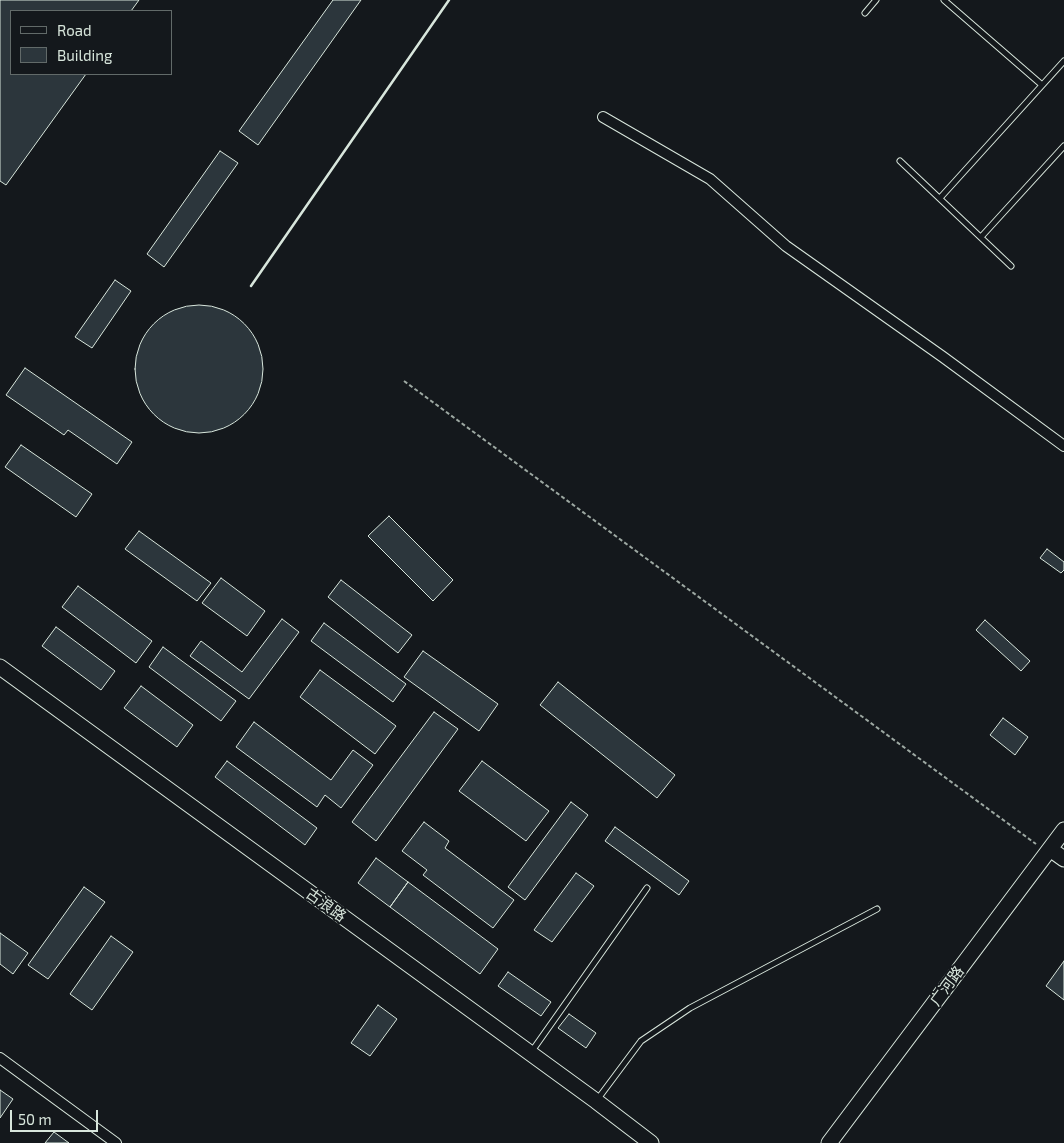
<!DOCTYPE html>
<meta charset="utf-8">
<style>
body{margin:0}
#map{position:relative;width:1064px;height:1143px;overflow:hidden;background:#14181c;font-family:"Exo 2",sans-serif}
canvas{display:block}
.legend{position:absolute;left:10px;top:10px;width:162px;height:65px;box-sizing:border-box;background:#14181c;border:1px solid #626a69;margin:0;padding:6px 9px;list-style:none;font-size:15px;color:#d8e6dc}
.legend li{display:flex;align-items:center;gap:10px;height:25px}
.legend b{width:25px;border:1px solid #626a69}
.scale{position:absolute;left:10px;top:1110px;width:88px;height:22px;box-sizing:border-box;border:2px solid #d8e6dc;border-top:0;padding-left:6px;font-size:15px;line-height:18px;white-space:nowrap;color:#d8e6dc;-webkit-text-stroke:4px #14181c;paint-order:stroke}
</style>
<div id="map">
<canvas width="1064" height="1143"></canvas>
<ul class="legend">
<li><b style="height:6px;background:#14181c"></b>Road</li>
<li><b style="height:14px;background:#2c363c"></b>Building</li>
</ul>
<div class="scale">50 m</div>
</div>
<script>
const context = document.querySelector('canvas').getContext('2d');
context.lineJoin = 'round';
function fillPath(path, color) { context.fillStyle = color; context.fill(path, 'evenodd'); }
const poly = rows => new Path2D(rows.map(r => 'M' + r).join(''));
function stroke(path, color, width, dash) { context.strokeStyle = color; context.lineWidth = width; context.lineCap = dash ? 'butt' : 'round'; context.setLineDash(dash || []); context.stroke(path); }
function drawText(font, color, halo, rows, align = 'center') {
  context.font = font + ' "Exo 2","Noto Sans SC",sans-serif'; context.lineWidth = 4; context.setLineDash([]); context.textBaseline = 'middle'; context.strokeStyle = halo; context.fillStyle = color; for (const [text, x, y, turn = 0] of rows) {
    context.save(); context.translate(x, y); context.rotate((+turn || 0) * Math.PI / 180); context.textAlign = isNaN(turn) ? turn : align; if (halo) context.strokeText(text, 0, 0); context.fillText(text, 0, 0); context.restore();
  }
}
const building = poly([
 [0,0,139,0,131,11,11,11,11,74,86,74,6,185,0,181,0,0],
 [333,0,361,0,258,145,239,131,333,0],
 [220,151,238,163,164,267,147,254,220,151],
 [115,280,131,291,92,348,75,337,115,280],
 '135 369a64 64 0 1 1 128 0a64 64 0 1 1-128 0Z',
 [25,368,132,442,117,464,68,430,64,435,6,395,25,368],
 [21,445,92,494,76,517,5,467,21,445],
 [389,516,453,580,433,601,368,536,389,516],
 [139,531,211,583,197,601,125,549,139,531],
 [1047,549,1064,562,1064,570,1061,573,1040,558,1047,549],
 [221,578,265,611,247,636,202,603,221,578],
 [341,580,412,635,398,653,328,597,341,580],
 [78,586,152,641,136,663,62,607,78,586],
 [282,619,299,632,249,699,190,656,201,641,242,672,282,619],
 [985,620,1030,661,1021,671,976,630,985,620],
 [324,623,406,684,393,702,311,641,324,623],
 [56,627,115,671,101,690,42,646,56,627],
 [163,647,236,701,221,721,149,667,163,647],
 [423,651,498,704,479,731,404,677,423,651],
 [320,670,396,726,375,754,300,697,320,670],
 [558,682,675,775,657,798,540,705,558,682],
 [141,686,193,725,177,747,124,708,141,686],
 [434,712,458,729,376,841,352,822,434,712],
 [1003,718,1028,737,1015,755,990,735,1003,718],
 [254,722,331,780,353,750,373,765,341,808,325,795,317,807,236,747,254,722],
 [227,761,317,828,305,845,215,777,227,761],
 [482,761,549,811,526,841,459,791,482,761],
 [571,802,588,815,525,900,508,887,571,802],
 [424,822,449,841,445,848,514,900,493,928,423,875,427,870,402,851,424,822],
 [615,827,689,881,679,895,605,841,615,827],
 [376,858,408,882,390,907,358,883,376,858],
 [576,873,594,886,552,942,534,930,576,873],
 [408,882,498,949,480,974,390,907,408,882],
 [84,887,105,902,48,979,28,965,84,887],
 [0,933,28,953,13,974,0,964,0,933],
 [111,936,133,952,92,1010,70,994,111,936],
 [1064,961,1064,1000,1046,986,1064,961],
 [508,972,551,1002,541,1016,498,986,508,972],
 [378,1005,397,1019,370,1056,351,1043,378,1005],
 [569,1014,596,1033,586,1048,558,1028,569,1014],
 [0,1090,13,1099,0,1118,0,1090],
 [54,1132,69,1143,45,1143,54,1132]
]);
fillPath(building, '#2c363c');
stroke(building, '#d8e6dc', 1);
const lane = poly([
 [944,0,1042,85],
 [865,13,876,0],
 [900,161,1011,266],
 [940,198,1064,61],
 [981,237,1064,146],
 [532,1051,647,888],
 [597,1100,641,1041,690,1008,877,909]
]);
const street = poly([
 [603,117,710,179,786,246,943,357,1064,446],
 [0,1058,116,1143]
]);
const secondary = poly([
 [0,667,596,1101,651,1143],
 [1050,849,1064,859],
 [829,1143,1064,830]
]);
stroke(lane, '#d8e6dc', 7);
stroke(street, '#d8e6dc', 12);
stroke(secondary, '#d8e6dc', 17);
stroke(poly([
 [404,381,1036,844]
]), '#9da8a2', 2, [4, 2.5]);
stroke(lane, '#14181c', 5);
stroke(street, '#14181c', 10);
stroke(secondary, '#14181c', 15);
stroke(poly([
 [251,286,449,0]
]), '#d8e6dc', 2.5);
drawText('15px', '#d8e6dc', '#14181c', [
 ["古浪路",326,905,36],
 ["广河路",947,986,-53]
]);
</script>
